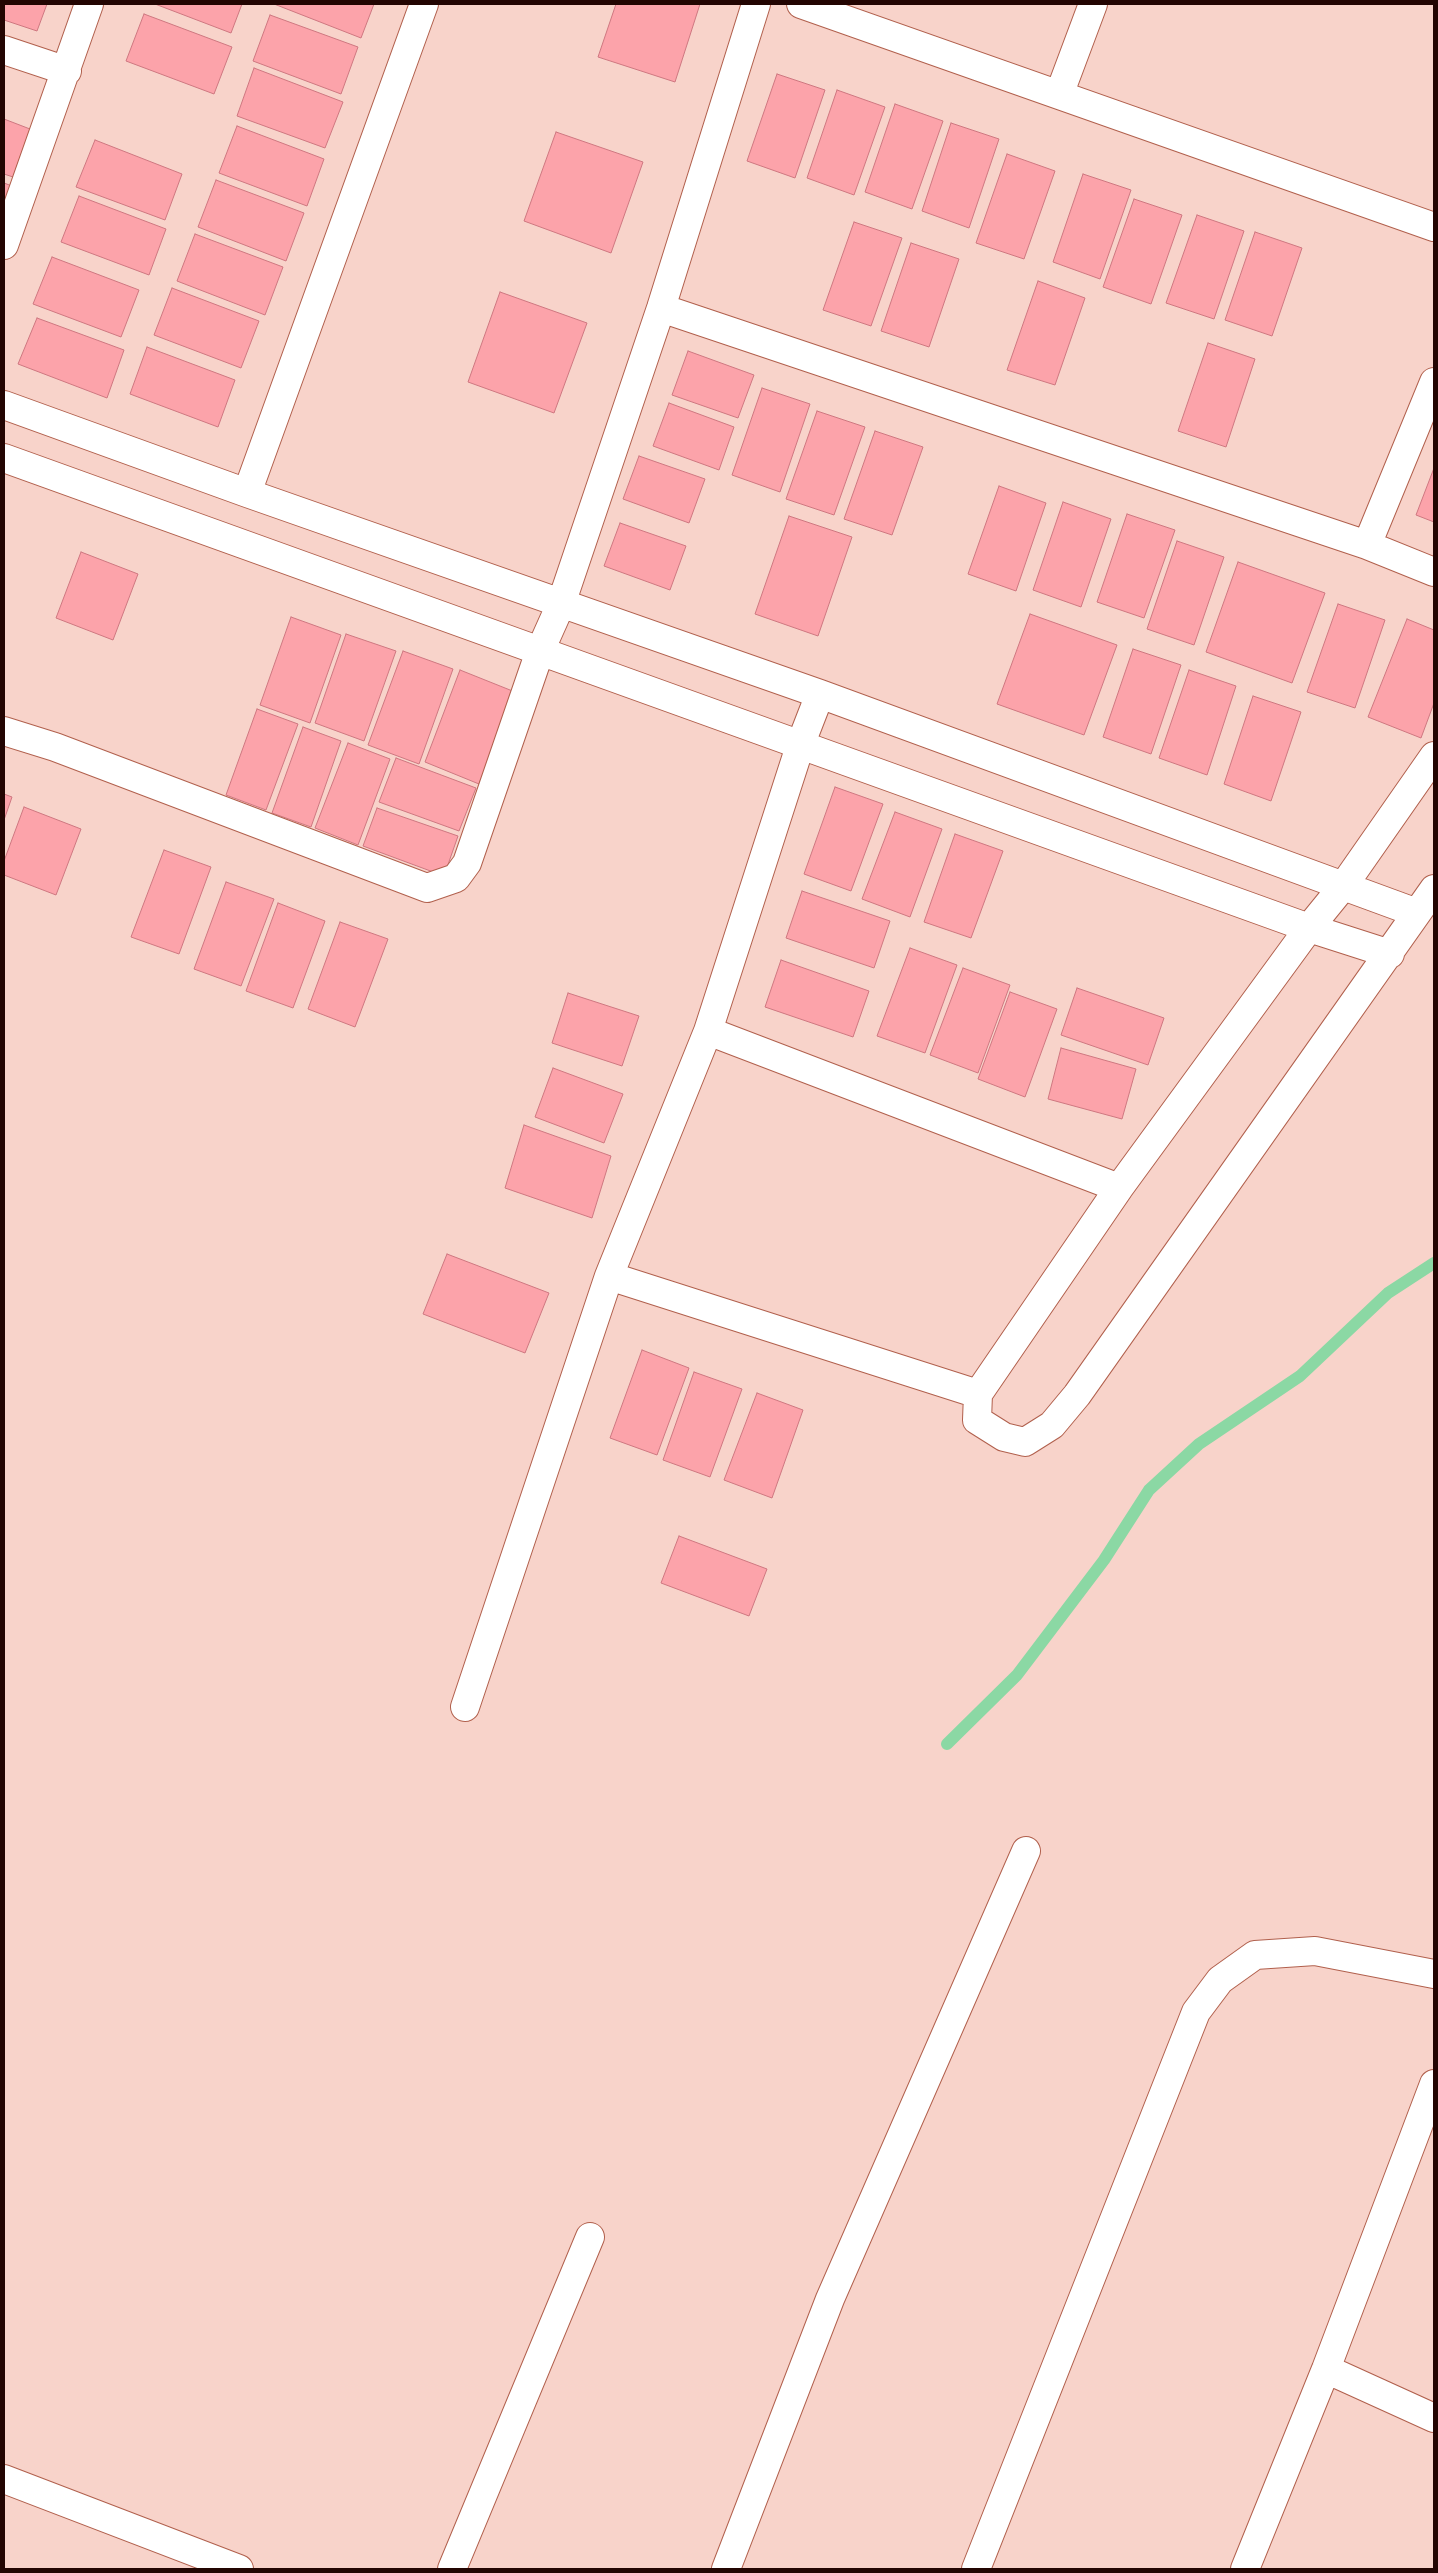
<!DOCTYPE html>
<style>
body{margin:0}
#map{position:relative;width:1438px;height:2573px;overflow:hidden;background:#f8d3ca;font-family:Georgia,serif}
canvas{display:block}
.frame{position:absolute;inset:0;border:5px solid #230502;pointer-events:none}
</style>
<div id="map">
<canvas width="1438" height="2573"></canvas>
<div class="frame"></div>
</div>
<script>
const context = document.querySelector('canvas').getContext('2d');
context.lineJoin = 'round';
const poly = rows => new Path2D(rows.map(r => 'M' + r).join(''));
function stroke(path, color, width, dash) { context.strokeStyle = color; context.lineWidth = width; context.lineCap = dash ? 'butt' : 'round'; context.setLineDash(dash || []); context.stroke(path); }
function fillPath(path, color) { context.fillStyle = color; context.fill(path, 'evenodd'); }
stroke(poly([
 [947,1744,1017,1675,1104,1560,1149,1490,1199,1444,1300,1376,1388,1293,1434,1263]
]), '#8bd8a4', 12);
const building = poly([
 [4,4,47,4,37,31,4,20,4,4],
 [155,4,242,4,231,33,155,4],
 [274,4,374,4,361,38,274,4],
 [616,4,700,4,675,82,598,57,616,4],
 [144,14,232,47,214,94,126,61,144,14],
 [270,15,358,47,341,94,253,61,270,15],
 [254,68,343,102,325,148,237,116,254,68],
 [777,74,825,90,795,178,747,161,777,74],
 [837,90,885,107,854,195,807,178,837,90],
 [895,104,943,121,912,209,865,192,895,104],
 [4,119,30,129,13,177,4,174,4,119],
 [951,123,999,139,969,228,922,211,951,123],
 [237,126,324,159,307,206,219,173,237,126],
 [556,132,643,162,611,253,524,221,556,132],
 [95,140,182,174,165,220,76,187,95,140],
 [1007,154,1055,171,1024,259,976,243,1007,154],
 [1083,174,1131,190,1100,279,1053,262,1083,174],
 [216,180,304,213,286,261,198,227,216,180],
 [4,183,12,186,4,209,4,183],
 [79,196,166,229,149,275,61,242,79,196],
 [1134,199,1182,215,1151,304,1103,287,1134,199],
 [1197,215,1244,231,1214,319,1166,303,1197,215],
 [854,222,902,238,871,326,823,310,854,222],
 [1255,232,1302,248,1272,336,1225,320,1255,232],
 [195,234,283,267,265,315,177,281,195,234],
 [911,243,959,259,929,347,881,331,911,243],
 [52,257,139,290,121,337,33,304,52,257],
 [1038,281,1085,298,1055,385,1007,370,1038,281],
 [172,288,259,321,241,368,154,335,172,288],
 [500,292,587,323,554,413,468,382,500,292],
 [37,318,124,350,107,398,18,364,37,318],
 [1208,343,1255,359,1226,447,1178,431,1208,343],
 [147,347,235,380,218,427,130,394,147,347],
 [688,351,754,375,738,418,672,395,688,351],
 [762,388,810,404,780,492,732,475,762,388],
 [669,403,734,427,719,470,653,446,669,403],
 [817,411,865,427,834,515,786,499,817,411],
 [875,431,923,447,892,535,844,519,875,431],
 [639,456,705,479,689,523,623,499,639,456],
 [1434,468,1434,522,1416,515,1434,468],
 [999,486,1046,503,1016,591,968,574,999,486],
 [1063,502,1111,519,1081,607,1033,590,1063,502],
 [1127,514,1175,530,1144,618,1097,602,1127,514],
 [789,516,852,537,818,636,755,614,789,516],
 [620,523,686,546,670,590,604,566,620,523],
 [1177,541,1224,557,1194,645,1147,629,1177,541],
 [81,552,138,574,113,640,56,618,81,552],
 [1238,562,1325,593,1292,683,1206,652,1238,562],
 [1338,604,1385,620,1355,708,1307,692,1338,604],
 [1030,614,1117,645,1084,735,997,704,1030,614],
 [291,617,341,635,310,723,260,705,291,617],
 [1407,619,1434,630,1434,703,1421,738,1368,717,1407,619],
 [346,634,396,651,364,741,315,723,346,634],
 [1133,649,1181,665,1151,754,1103,737,1133,649],
 [403,651,453,669,419,764,368,745,403,651],
 [460,670,515,692,479,784,425,762,460,670],
 [1189,670,1236,686,1207,775,1159,758,1189,670],
 [1253,696,1301,712,1271,801,1224,784,1253,696],
 [257,709,298,724,266,810,226,795,257,709],
 [303,727,341,741,311,827,272,813,303,727],
 [348,743,390,759,358,845,315,828,348,743],
 [396,758,476,788,459,831,379,802,396,758],
 [835,787,883,804,851,891,804,874,835,787],
 [4,794,12,797,4,820,4,794],
 [24,807,81,829,56,895,4,875,4,861,24,807],
 [377,808,458,836,444,876,363,846,377,808],
 [895,812,942,829,910,917,862,899,895,812],
 [955,834,1003,851,971,938,924,922,955,834],
 [164,850,211,867,179,954,131,937,164,850],
 [226,882,274,899,241,986,194,969,226,882],
 [802,891,890,921,874,968,786,938,802,891],
 [278,903,325,921,293,1008,246,991,278,903],
 [340,922,388,939,355,1027,308,1009,340,922],
 [910,948,957,965,925,1053,877,1036,910,948],
 [781,960,869,991,853,1037,765,1007,781,960],
 [963,968,1010,985,978,1073,930,1055,963,968],
 [1077,988,1164,1018,1148,1065,1061,1035,1077,988],
 [1010,992,1057,1009,1025,1097,978,1079,1010,992],
 [568,993,639,1016,622,1066,552,1043,568,993],
 [1061,1048,1136,1069,1122,1119,1048,1099,1061,1048],
 [553,1068,623,1094,604,1143,535,1117,553,1068],
 [524,1125,611,1156,592,1218,505,1188,524,1125],
 [447,1254,549,1293,525,1353,423,1314,447,1254],
 [642,1350,689,1368,657,1455,610,1438,642,1350],
 [694,1372,742,1389,710,1477,663,1460,694,1372],
 [757,1393,803,1410,772,1498,724,1480,757,1393],
 [679,1536,767,1569,749,1616,661,1583,679,1536]
]);
fillPath(building, '#fca3aa');
stroke(building, '#ce7780', 1);
const minor = poly([
 [801,4,1434,227],
 [4,50,67,71],
 [1059,95,1093,4],
 [4,245,89,4],
 [661,308,1367,545,1434,572],
 [4,405,247,493,820,694,1417,913],
 [4,458,1309,928,1390,954],
 [247,493,424,4],
 [1367,545,1434,382],
 [4,731,55,747,427,888,456,878,467,863,540,651,561,604,661,308,756,4],
 [1434,756,1344,885,1309,928,1119,1188,978,1394,977,1420,1004,1437,1025,1442,1052,1425,1077,1395,1434,889],
 [708,1031,1119,1188],
 [609,1276,978,1394],
 [465,1707,609,1276,708,1031,801,743,820,694],
 [1326,2369,1434,2418],
 [4,2479,239,2569],
 [452,2569,590,2237],
 [726,2569,830,2299,1026,1851],
 [976,2569,1196,2012,1220,1980,1255,1955,1315,1951,1434,1974],
 [1245,2569,1326,2369,1434,2084]
]);
stroke(minor, '#b1604d', 30);
stroke(minor, '#fff', 28);
</script>
